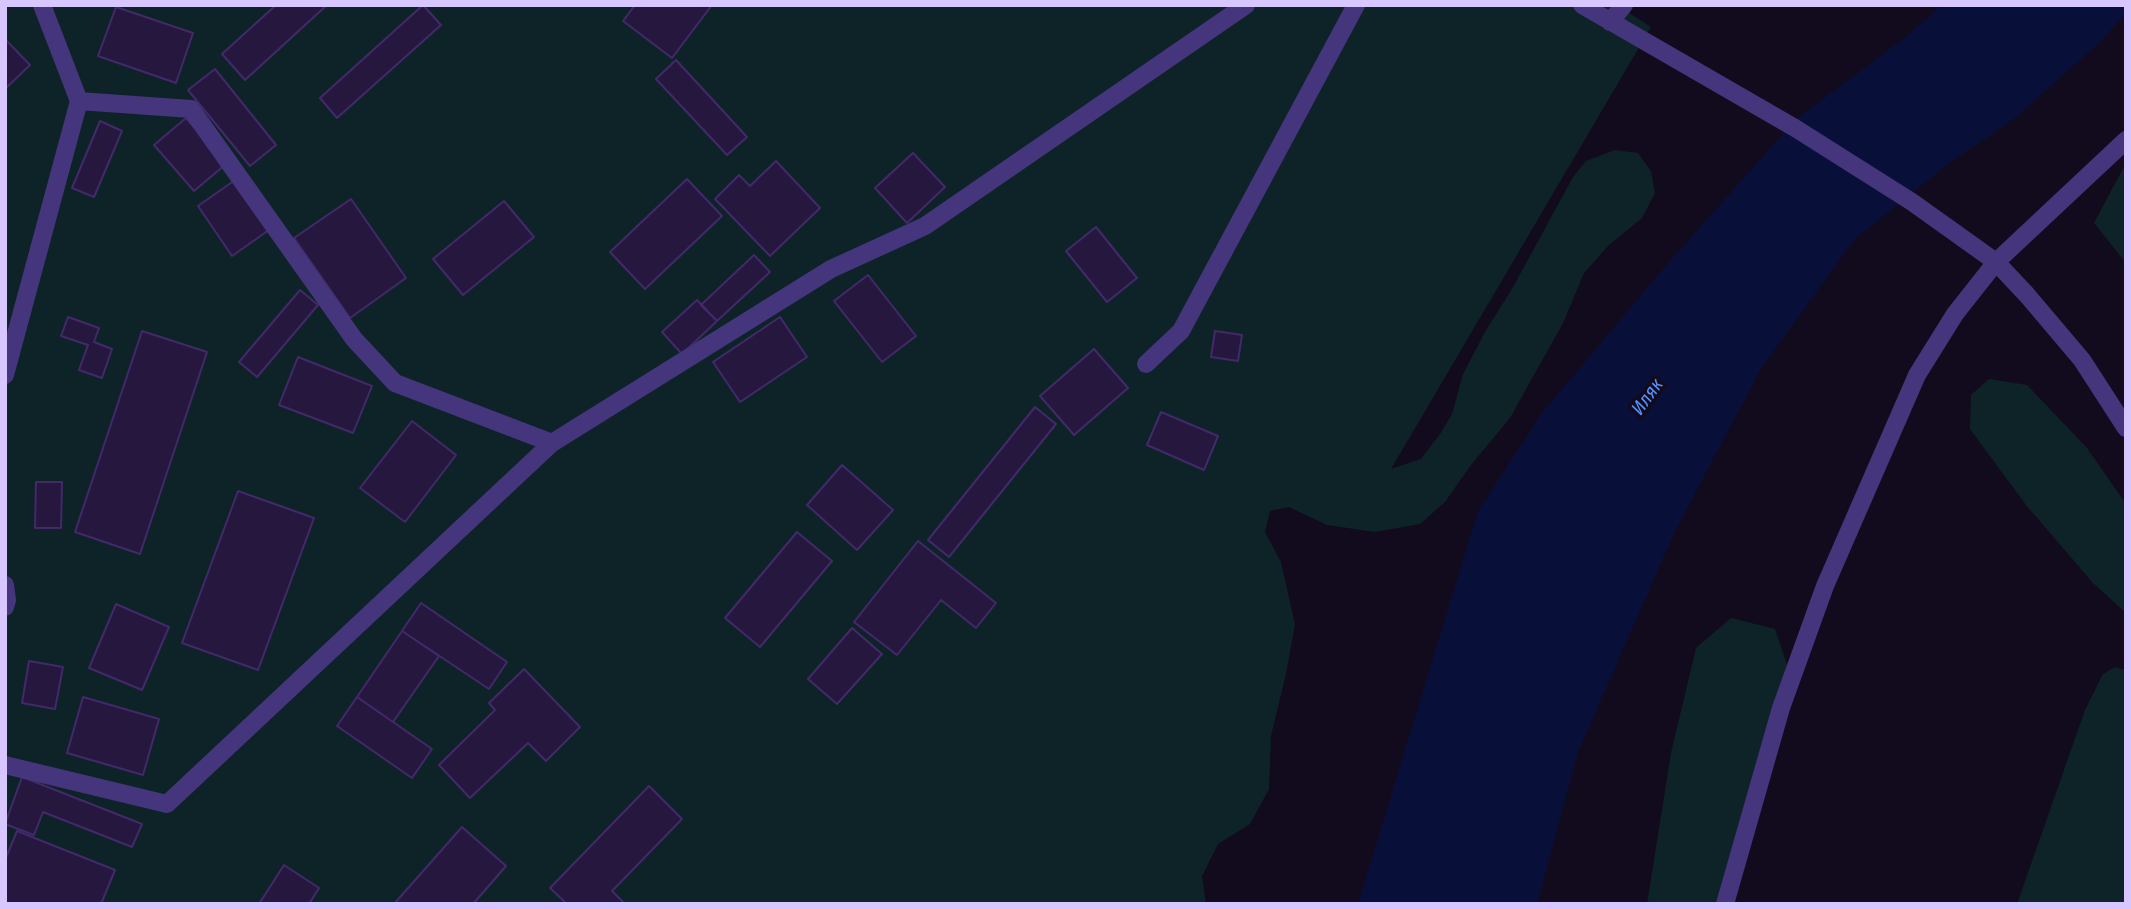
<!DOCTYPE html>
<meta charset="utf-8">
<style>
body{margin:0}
#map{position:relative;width:2131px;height:909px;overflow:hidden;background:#120b1d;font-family:"Fira Sans Condensed",sans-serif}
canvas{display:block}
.frame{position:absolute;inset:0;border:7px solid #d8c7ff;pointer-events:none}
</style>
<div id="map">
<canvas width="2131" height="909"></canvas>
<div class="frame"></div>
</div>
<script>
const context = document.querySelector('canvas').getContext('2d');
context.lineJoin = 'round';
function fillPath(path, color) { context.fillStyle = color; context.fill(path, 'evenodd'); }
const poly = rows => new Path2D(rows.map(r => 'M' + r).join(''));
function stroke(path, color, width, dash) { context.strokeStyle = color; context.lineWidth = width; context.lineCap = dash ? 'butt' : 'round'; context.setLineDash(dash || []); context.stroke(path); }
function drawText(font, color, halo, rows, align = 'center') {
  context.font = font + ' "Fira Sans Condensed",sans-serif'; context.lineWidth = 7; context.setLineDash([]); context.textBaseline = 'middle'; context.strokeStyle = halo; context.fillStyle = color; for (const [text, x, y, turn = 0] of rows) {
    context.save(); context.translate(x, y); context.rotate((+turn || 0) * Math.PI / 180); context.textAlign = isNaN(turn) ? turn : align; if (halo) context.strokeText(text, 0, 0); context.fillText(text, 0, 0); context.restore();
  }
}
fillPath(poly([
 [5,5,1617,5,1651,27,1391,469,1421,459,1440,434,1452,414,1463,374,1485,332,1512,289,1573,177,1586,161,1615,150,1638,153,1651,171,1655,193,1642,218,1609,245,1584,273,1563,323,1510,418,1471,465,1445,502,1420,524,1375,532,1327,525,1289,507,1270,511,1265,532,1281,562,1295,624,1286,674,1271,736,1269,789,1250,824,1218,844,1202,876,1206,904,5,904],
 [2126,163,2126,263,2094,223],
 [1989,379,2027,385,2087,448,2126,504,2126,613,2093,583,2026,505,1970,429,1971,395],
 [1731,618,1775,629,1787,665,1723,904,1647,904,1671,753,1696,648],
 [2115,667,2125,670,2126,667,2126,904,2017,904,2085,710,2103,674]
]), '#0e2327');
fillPath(poly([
 [1942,5,2126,5,2126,13,2101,41,2014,119,1952,161,1855,239,1762,367,1675,531,1578,752,1537,904,1358,904,1478,511,1542,413,1663,269,1795,120,1902,40]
]), '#081039');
const building = poly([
 [276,5,327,5,245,80,222,54,276,5],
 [423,5,441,25,337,118,320,98,423,5],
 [635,5,712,5,672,58,623,21,635,5],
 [116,7,193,33,176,83,98,56,116,7],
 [5,39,30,65,5,89,5,39],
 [676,60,747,137,727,155,656,79,676,60],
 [215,69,276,145,250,166,188,90,215,69],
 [186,118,226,164,194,191,154,145,186,118],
 [100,121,122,131,94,197,72,188,100,121],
 [913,153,945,187,907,223,875,188,913,153],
 [776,161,820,208,770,256,715,199,739,175,750,186,776,161],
 [687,179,722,216,645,289,610,252,687,179],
 [235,180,269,230,232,256,198,206,235,180],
 [351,199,406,278,350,318,294,238,351,199],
 [504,201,534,237,463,295,433,259,504,201],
 [1096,227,1137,278,1107,302,1066,251,1096,227],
 [754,255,770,272,717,321,701,305,754,255],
 [868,275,916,336,882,362,834,301,868,275],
 [300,290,318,305,257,377,239,362,300,290],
 [697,300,717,321,682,354,662,332,697,300],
 [68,317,99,328,94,342,112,349,102,378,79,370,88,345,61,336,68,317],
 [780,317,807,357,740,402,713,362,780,317],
 [142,331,207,352,140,554,75,532,142,331],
 [1215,331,1242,335,1238,361,1211,357,1215,331],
 [1094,349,1128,388,1074,435,1040,396,1094,349],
 [298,357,372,386,353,433,279,405,298,357],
 [1035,407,1056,424,949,557,928,540,1035,407],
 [1161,412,1218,436,1204,470,1147,445,1161,412],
 [412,421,456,455,405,522,360,488,412,421],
 [842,465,893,510,857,550,807,505,842,465],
 [36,482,62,482,61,528,35,528,36,482],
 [238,491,314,518,258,670,182,643,238,491],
 [797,532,832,561,760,647,725,618,797,532],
 [918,541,996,603,976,628,941,600,897,655,854,622,918,541],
 [421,603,507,662,489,689,402,631,421,603],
 [116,604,169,627,142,690,89,668,116,604],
 [852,628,882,654,837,704,808,679,852,628],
 [402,631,439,656,393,722,357,697,402,631],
 [29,661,63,667,55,709,22,703,29,661],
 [524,669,580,727,546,761,528,743,470,798,439,765,495,710,489,703,524,669],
 [83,697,159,719,143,775,67,753,83,697],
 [357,697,432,749,412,778,337,726,357,697],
 [22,777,142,824,132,847,43,812,34,835,5,824,22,777],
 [649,786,682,819,612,891,625,904,567,904,550,888,649,786],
 [462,827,506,866,473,904,394,904,462,827],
 [17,831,115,870,101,904,5,904,5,860,17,831],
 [284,865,319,888,309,904,259,904,284,865]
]);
fillPath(building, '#26173e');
stroke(building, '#42296a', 2);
stroke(poly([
 [1582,5,1795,128,1912,202,1996,262,2027,295,2082,360,2126,428],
 [1610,22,1624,5],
 [79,101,191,109,354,339,395,383,552,443,831,269,925,226,1246,5],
 [1146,364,1181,331,1356,5],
 [5,375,79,101,42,5],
 [5,585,7,600,5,607],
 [5,765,167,804,552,443],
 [1725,904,1781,708,1825,586,1917,375,1955,314,1996,262,2126,140]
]), '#45357d', 18);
drawText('italic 19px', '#5590ff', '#120b1d', [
 ["Иляк",1648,397,-54]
]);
</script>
